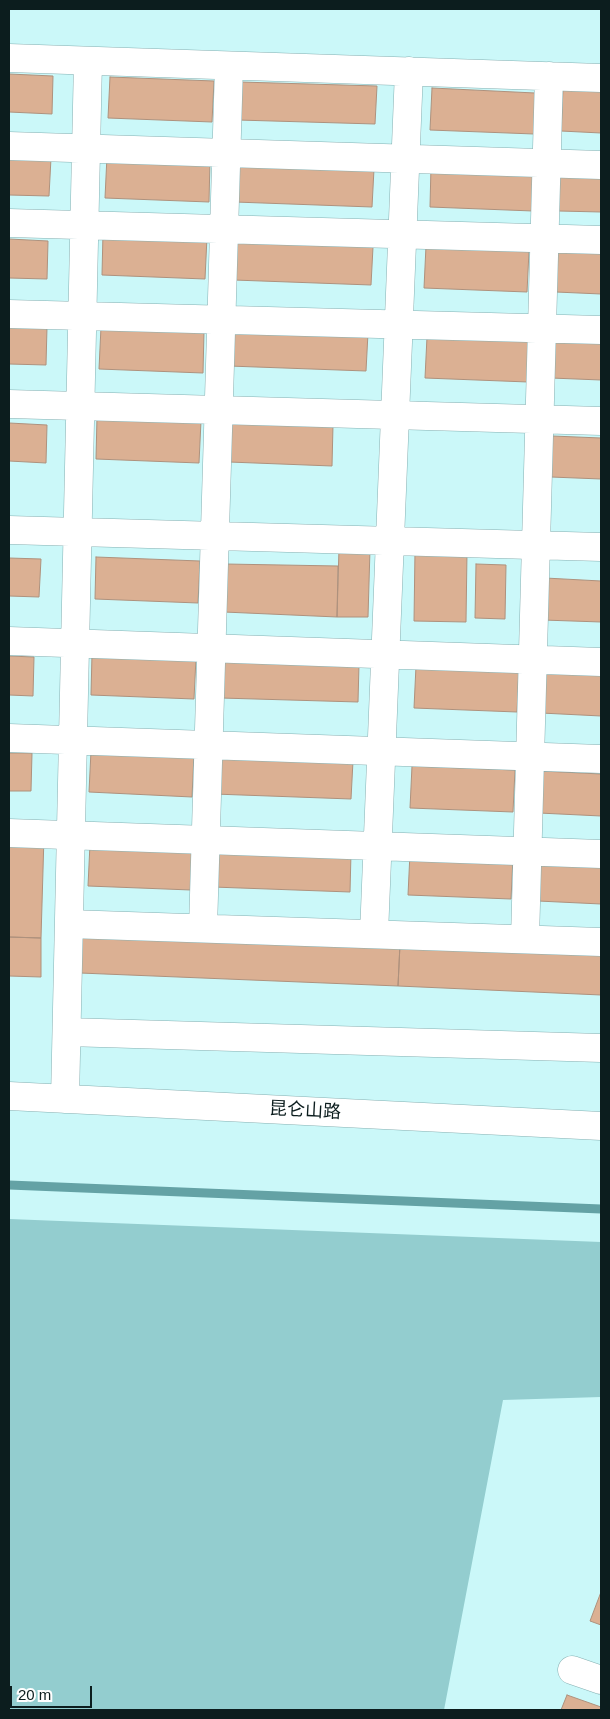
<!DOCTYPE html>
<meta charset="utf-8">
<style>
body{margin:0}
#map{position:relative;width:610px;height:1719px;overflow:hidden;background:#cbf8f9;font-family:Arial,sans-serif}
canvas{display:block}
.frame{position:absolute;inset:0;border:10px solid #0c1d1e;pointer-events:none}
.scale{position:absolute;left:10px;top:1686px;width:82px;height:22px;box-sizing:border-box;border:2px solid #0c1d1e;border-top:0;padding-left:6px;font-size:15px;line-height:18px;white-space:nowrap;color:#0c1d1e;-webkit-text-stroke:4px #fff;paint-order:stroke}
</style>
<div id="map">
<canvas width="610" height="1719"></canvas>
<div class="frame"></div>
<div class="scale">20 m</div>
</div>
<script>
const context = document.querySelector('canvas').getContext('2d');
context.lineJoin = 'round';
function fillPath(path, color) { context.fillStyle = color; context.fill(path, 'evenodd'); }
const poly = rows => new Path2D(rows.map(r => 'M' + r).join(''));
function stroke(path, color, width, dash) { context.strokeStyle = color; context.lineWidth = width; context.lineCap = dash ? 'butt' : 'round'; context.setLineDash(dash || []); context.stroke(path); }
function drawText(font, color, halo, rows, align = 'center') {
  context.font = font + ' Arial,"Noto Sans SC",sans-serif'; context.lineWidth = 4.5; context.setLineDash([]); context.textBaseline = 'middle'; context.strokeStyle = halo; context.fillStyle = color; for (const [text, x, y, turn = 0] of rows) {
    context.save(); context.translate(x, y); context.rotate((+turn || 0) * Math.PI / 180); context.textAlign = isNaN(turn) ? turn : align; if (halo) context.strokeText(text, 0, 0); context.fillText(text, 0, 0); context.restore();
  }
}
fillPath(poly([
 [9,1219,601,1242,601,1397,503,1400,444,1710,9,1710]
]), '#93cdcf');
stroke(poly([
 [9,1185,601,1209]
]), '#64a2a5', 9);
const building = poly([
 [9,74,53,76,52,114,9,112,9,74],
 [110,77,214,81,212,122,108,118,110,77],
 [240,82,377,86,375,124,238,120,240,82],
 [432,88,535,93,534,134,430,130,432,88],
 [563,89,601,91,601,133,561,131,563,89],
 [107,156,210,160,209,202,105,198,107,156],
 [9,157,51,158,49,196,9,195,9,157],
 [237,164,374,169,372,207,235,202,237,164],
 [431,166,534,170,533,211,430,207,431,166],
 [560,169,601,171,601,212,559,211,560,169],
 [103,233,207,237,205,279,102,275,103,233],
 [9,239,48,241,47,279,9,278,9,239],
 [236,242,373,247,371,285,234,280,236,242],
 [426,246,529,251,527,292,424,288,426,246],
 [557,250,601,252,601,294,556,292,557,250],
 [9,326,47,327,46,365,9,364,9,326],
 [101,327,204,331,203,373,99,369,101,327],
 [231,328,368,333,366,371,229,366,231,328],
 [427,337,530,341,528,382,425,378,427,337],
 [553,337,601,339,601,380,551,378,553,337],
 [97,417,201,421,199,463,96,459,97,417],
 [230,420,333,425,332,466,229,462,230,420],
 [9,423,47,425,46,463,9,461,9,423],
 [552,436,601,438,601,479,551,477,552,436],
 [339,549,370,549,368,617,337,617,339,549],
 [415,551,467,552,466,622,414,621,415,551],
 [96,557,200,561,198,603,95,599,96,557],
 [9,558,41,559,39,597,9,596,9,558],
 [225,564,338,566,337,617,224,612,225,564],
 [476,564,506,565,505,619,475,618,476,564],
 [545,578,601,581,601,622,543,620,545,578],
 [92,654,196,658,194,699,91,695,92,654],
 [9,656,34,657,33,696,9,695,9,656],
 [222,660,359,664,358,702,221,698,222,660],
 [416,666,519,670,517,712,414,708,416,666],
 [543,672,601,674,601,716,541,713,543,672],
 [91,751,194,755,192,797,89,792,91,751],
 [9,753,32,753,31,791,9,791,9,753],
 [216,756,353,761,351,799,214,794,216,756],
 [412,766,515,770,513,812,410,808,412,766],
 [541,771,601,774,601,816,539,813,541,771],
 [9,834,44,836,41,938,9,937,9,834],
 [90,844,193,848,191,890,88,886,90,844],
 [214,848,351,853,350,892,213,887,214,848],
 [410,853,513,858,511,899,408,895,410,853],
 [540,859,601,862,601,904,538,901,540,859],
 [81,931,400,944,398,986,80,973,81,931],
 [9,937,41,938,41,977,9,976,9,937],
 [400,944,601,953,601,995,398,986,400,944],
 [601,1592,601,1625,590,1621,601,1592],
 [567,1695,601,1707,601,1710,561,1710,567,1695]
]);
fillPath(building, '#dbb093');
stroke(building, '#ae917d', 1);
const minor = poly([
 [9,58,601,78],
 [9,146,601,165],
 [9,223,601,240],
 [9,314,601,330],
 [9,404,601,421],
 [9,530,601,547],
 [9,641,601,662],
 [9,738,601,759],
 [9,833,601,854],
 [69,924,601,942],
 [203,928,229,66],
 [374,934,409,71],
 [525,939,549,76],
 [67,1032,601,1048],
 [9,1096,601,1126],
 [65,1099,88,61],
 [572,1670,601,1680]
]);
stroke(minor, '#86b0b2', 29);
stroke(minor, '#fff', 28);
drawText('18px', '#0c1d1e', '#fff', [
 ["昆仑山路",305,1111,3]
]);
</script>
